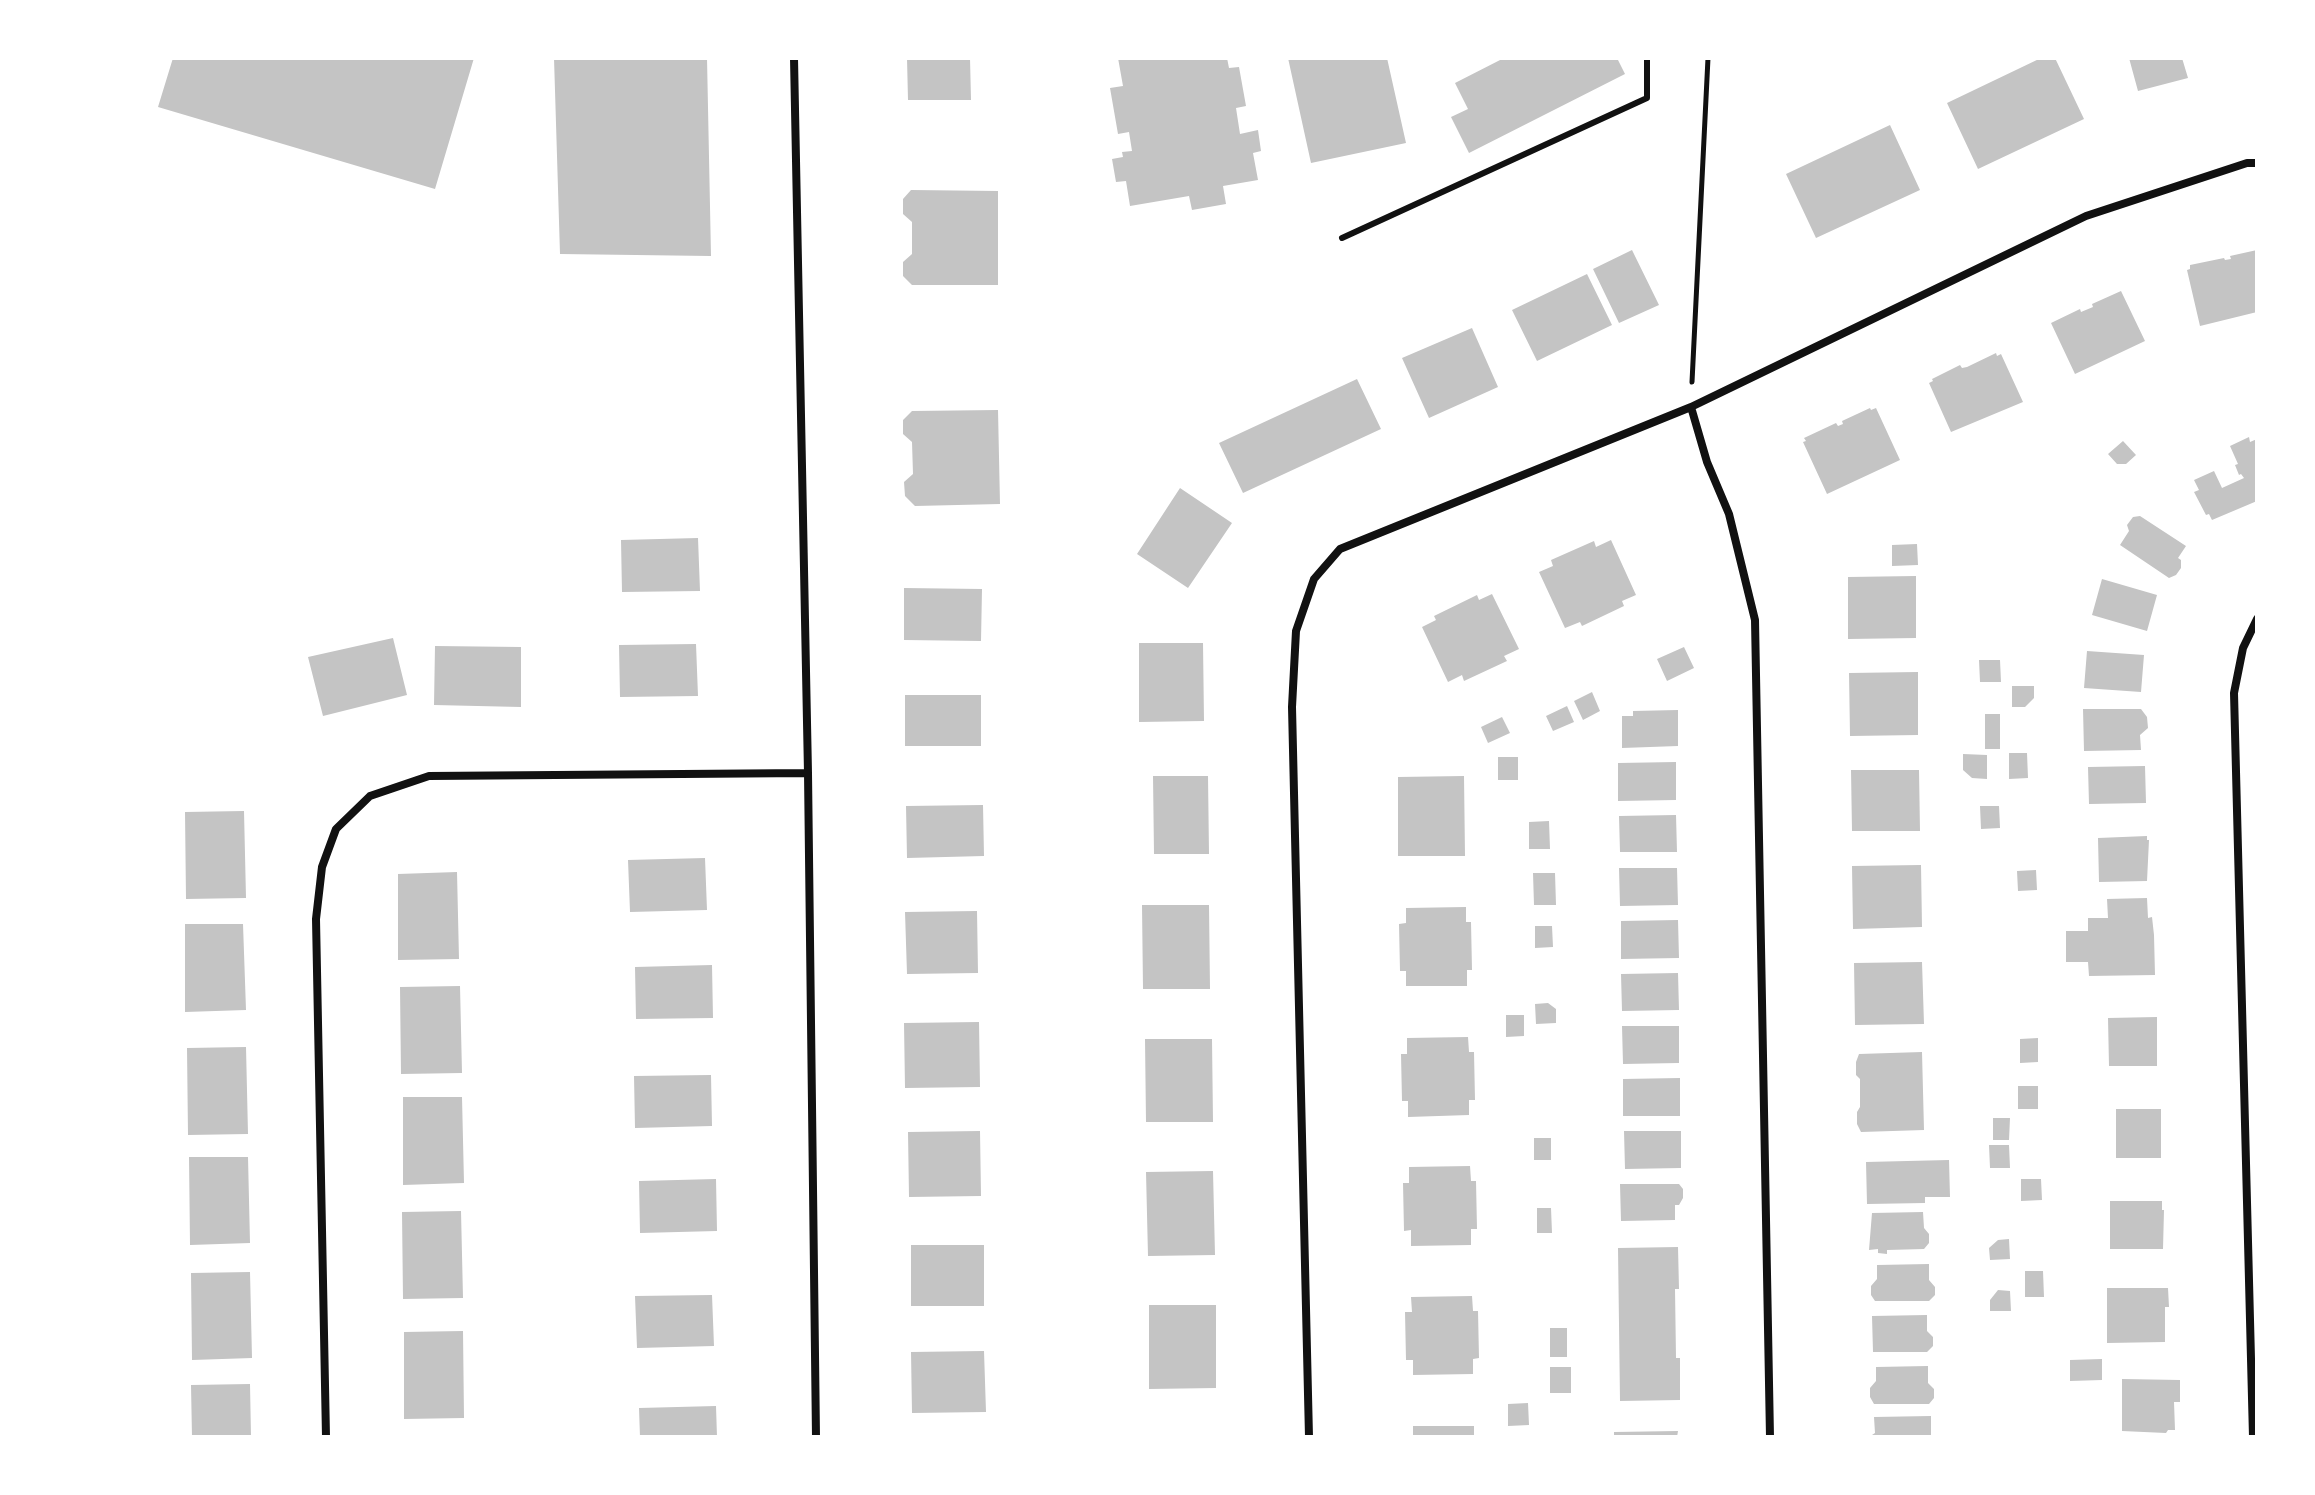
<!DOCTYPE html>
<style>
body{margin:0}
#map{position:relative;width:2315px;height:1495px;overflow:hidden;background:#fff;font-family:Lato,sans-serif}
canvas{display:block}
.frame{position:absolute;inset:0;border:60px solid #fff;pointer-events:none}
</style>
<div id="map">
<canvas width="2315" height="1495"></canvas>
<div class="frame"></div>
</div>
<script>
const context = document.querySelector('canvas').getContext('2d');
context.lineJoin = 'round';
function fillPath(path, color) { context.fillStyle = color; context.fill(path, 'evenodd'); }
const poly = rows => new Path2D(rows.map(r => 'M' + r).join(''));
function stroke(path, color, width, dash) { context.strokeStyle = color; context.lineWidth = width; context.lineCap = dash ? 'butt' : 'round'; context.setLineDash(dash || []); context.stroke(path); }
fillPath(poly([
 [173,58,474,58,435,189,158,107],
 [554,58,707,58,711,256,560,254],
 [907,58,970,58,971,100,908,100],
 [1118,58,1227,58,1229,68,1239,67,1246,106,1236,108,1240,134,1258,130,1261,151,1253,153,1258,180,1223,186,1226,204,1192,210,1189,196,1130,206,1126,181,1116,182,1112,159,1123,157,1122,152,1132,151,1129,132,1118,134,1110,88,1123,86],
 [1288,58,1387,58,1406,143,1311,163],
 [1504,58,1617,58,1625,74,1469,153,1451,117,1468,109,1455,83],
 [2041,58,2055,58,2084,119,1978,169,1947,103],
 [2129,58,2182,58,2188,78,2138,91],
 [1890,125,1920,190,1816,238,1786,174],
 [911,190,998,191,998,285,912,285,903,276,903,262,912,254,912,222,903,214,903,199],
 [1632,250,1659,305,1619,323,1593,269],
 [2257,250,2257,312,2200,326,2187,270,2190,269,2190,265,2224,258,2225,260,2231,259,2230,256],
 [1587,274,1612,325,1537,361,1512,310],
 [2121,291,2145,341,2075,374,2051,323,2080,309,2081,312,2093,307,2092,304],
 [1472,328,1498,387,1429,418,1402,358],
 [1996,353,1997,356,2001,354,2023,402,1951,432,1929,383,1933,381,1932,379,1960,365,1962,368,1967,367],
 [1357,379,1381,429,1243,493,1219,443],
 [1870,408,1871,410,1876,408,1900,460,1827,494,1803,442,1806,441,1804,438,1836,423,1838,426,1843,424,1842,421],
 [998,410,1000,504,915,506,905,496,904,482,913,474,912,442,903,434,903,420,912,411],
 [2249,437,2250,442,2257,439,2257,501,2212,520,2209,514,2206,515,2194,492,2199,490,2194,480,2214,471,2222,488,2244,478,2241,474,2239,475,2235,465,2238,464,2230,446],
 [2123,441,2136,455,2126,464,2117,464,2108,454],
 [1180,488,1232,523,1188,588,1137,554],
 [2140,516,2186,546,2178,558,2181,560,2181,568,2176,575,2169,578,2120,545,2129,531,2127,525,2133,517],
 [698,538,700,591,622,592,621,540],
 [1611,540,1636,595,1622,601,1624,606,1582,626,1580,622,1565,628,1539,572,1553,566,1551,560,1594,541,1596,547],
 [1917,544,1918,565,1892,566,1892,545],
 [1916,576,1916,638,1848,639,1848,577],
 [2102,579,2157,595,2147,631,2092,615],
 [904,588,982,589,981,641,904,640],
 [1492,594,1519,649,1504,656,1507,661,1464,681,1462,675,1448,682,1422,627,1436,620,1434,616,1477,595,1479,600],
 [393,638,407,695,323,716,308,657],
 [1139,643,1203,643,1204,721,1139,722],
 [696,644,698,696,620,697,619,645],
 [435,646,521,647,521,707,434,705],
 [1684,647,1694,668,1667,681,1657,659],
 [2087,651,2144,655,2141,692,2084,688],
 [1979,660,2000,660,2001,682,1980,682],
 [1918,672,1918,735,1850,736,1849,673],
 [2012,686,2034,686,2034,698,2025,707,2012,707],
 [1592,692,1600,711,1583,720,1574,701],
 [905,695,981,695,981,746,905,746],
 [1567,706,1574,722,1553,731,1546,716],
 [2083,709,2141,709,2147,717,2148,728,2140,735,2141,750,2084,751],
 [1678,710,1678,746,1622,748,1622,716,1633,716,1633,711],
 [1985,714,2000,714,2000,749,1985,749],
 [1502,717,1510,733,1488,743,1481,727],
 [2009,753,2027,753,2028,778,2009,779],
 [1963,754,1987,755,1987,779,1972,778,1963,770],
 [1498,757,1518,757,1518,780,1498,780],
 [1676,762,1676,800,1618,801,1618,763],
 [2145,766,2146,803,2089,804,2088,767],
 [1851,770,1919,770,1920,831,1852,831],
 [1153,776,1208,776,1209,854,1154,854],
 [1464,776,1465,856,1398,856,1398,777],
 [983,805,984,856,907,858,906,806],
 [1980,806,1999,806,2000,828,1981,829],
 [244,811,246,898,186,899,185,812],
 [1676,815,1677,852,1620,852,1619,816],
 [1549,821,1550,849,1529,849,1529,822],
 [2147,836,2147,840,2149,840,2147,881,2099,882,2098,838],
 [705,858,707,910,630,912,628,860],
 [1921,865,1922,927,1853,929,1852,866],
 [1619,868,1677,868,1678,905,1620,906],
 [2036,870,2037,890,2018,891,2017,871],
 [457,872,459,959,398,960,398,874],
 [1533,873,1555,873,1556,905,1534,905],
 [2147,898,2148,918,2152,917,2154,935,2155,975,2089,976,2088,962,2066,962,2066,931,2088,931,2088,918,2108,918,2107,899],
 [1142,905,1209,905,1210,989,1143,989],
 [1466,907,1466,922,1471,922,1472,970,1467,970,1467,986,1406,986,1406,971,1400,971,1399,924,1406,923,1406,908],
 [977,911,978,973,907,974,905,912],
 [1678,920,1679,958,1621,959,1621,921],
 [185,924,243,924,246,1010,185,1012],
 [1535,926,1552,926,1553,947,1535,948],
 [1922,962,1924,1024,1855,1025,1854,963],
 [712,965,713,1018,636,1019,635,967],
 [1678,973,1679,1010,1622,1011,1621,974],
 [460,986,462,1073,401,1074,400,987],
 [1548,1003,1556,1009,1556,1023,1536,1024,1535,1004],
 [1506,1015,1524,1015,1524,1036,1506,1037],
 [2157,1017,2157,1066,2109,1066,2108,1018],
 [979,1022,980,1087,905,1088,904,1023],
 [1622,1026,1679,1026,1679,1063,1623,1064],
 [1468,1037,1469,1052,1474,1052,1475,1100,1469,1100,1469,1115,1408,1117,1408,1101,1402,1101,1401,1054,1407,1054,1407,1038],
 [2038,1038,2038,1062,2020,1063,2020,1039],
 [1145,1039,1212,1039,1213,1122,1146,1122],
 [246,1047,248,1134,188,1135,187,1048],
 [1922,1052,1924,1130,1861,1132,1857,1124,1857,1112,1860,1107,1860,1079,1856,1075,1856,1062,1859,1054],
 [711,1075,712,1126,635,1128,634,1076],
 [1680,1078,1680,1116,1623,1116,1623,1079],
 [2018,1086,2038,1086,2038,1109,2018,1109],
 [403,1097,462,1097,464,1183,403,1185],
 [2116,1109,2161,1109,2161,1158,2116,1158],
 [1993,1118,2010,1118,2009,1140,1993,1140],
 [980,1131,981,1196,909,1197,908,1132],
 [1624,1131,1681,1131,1681,1168,1625,1169],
 [1534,1138,1551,1138,1551,1160,1534,1160],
 [1989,1145,2009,1145,2010,1168,1990,1168],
 [189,1157,248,1157,250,1243,190,1245],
 [1949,1160,1950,1197,1925,1197,1925,1203,1867,1204,1866,1162],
 [1470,1166,1471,1181,1476,1181,1477,1229,1471,1229,1471,1245,1411,1246,1411,1230,1404,1231,1403,1183,1409,1183,1409,1167],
 [1213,1171,1215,1255,1148,1256,1146,1172],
 [716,1179,717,1231,640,1233,639,1181],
 [2021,1179,2041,1179,2042,1200,2021,1201],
 [1620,1184,1679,1184,1683,1189,1683,1198,1679,1205,1675,1205,1675,1220,1621,1221],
 [2110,1201,2162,1201,2162,1210,2164,1210,2163,1249,2110,1249],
 [1537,1208,1551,1208,1552,1233,1537,1233],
 [461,1211,463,1298,403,1299,402,1212],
 [1923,1212,1924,1228,1929,1234,1929,1243,1924,1249,1887,1250,1887,1254,1878,1253,1878,1249,1869,1250,1872,1213],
 [2009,1239,2010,1259,1990,1260,1989,1248,1998,1240],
 [911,1245,984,1245,984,1306,911,1306],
 [1678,1247,1679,1289,1675,1289,1676,1358,1680,1358,1680,1400,1620,1401,1618,1248],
 [1929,1264,1929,1280,1935,1287,1935,1295,1929,1301,1875,1301,1871,1295,1871,1286,1877,1279,1877,1265],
 [2025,1271,2043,1271,2044,1297,2025,1297],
 [250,1272,252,1358,192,1360,191,1273],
 [2107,1288,2168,1288,2169,1307,2165,1307,2165,1342,2107,1343],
 [1998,1290,2010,1291,2011,1311,1990,1311,1990,1300],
 [712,1295,714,1346,637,1348,635,1296],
 [1472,1296,1473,1311,1478,1311,1479,1358,1473,1359,1473,1374,1413,1375,1413,1360,1406,1360,1405,1312,1412,1312,1411,1297],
 [1149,1305,1216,1305,1216,1388,1149,1389],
 [1927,1315,1927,1331,1933,1337,1933,1346,1927,1352,1873,1352,1872,1316],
 [1550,1328,1567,1328,1567,1357,1550,1357],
 [463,1331,464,1418,404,1419,404,1332],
 [984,1351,986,1412,912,1413,911,1352],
 [2102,1359,2102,1380,2070,1381,2070,1360],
 [1928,1366,1928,1383,1934,1389,1934,1398,1929,1404,1874,1404,1870,1397,1870,1388,1876,1381,1876,1367],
 [1550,1367,1571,1367,1571,1393,1550,1393],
 [2122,1379,2180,1380,2180,1402,2174,1402,2175,1430,2168,1430,2166,1433,2122,1431],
 [250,1384,251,1437,192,1437,191,1385],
 [1528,1403,1529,1425,1508,1426,1508,1404],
 [716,1406,717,1437,640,1437,639,1408],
 [1931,1416,1931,1437,1869,1437,1875,1433,1874,1417],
 [1413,1426,1474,1426,1474,1437,1413,1437],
 [1678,1431,1677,1437,1614,1437,1614,1432]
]), '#c4c4c4');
stroke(poly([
 [1692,382,1708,58]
]), '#111', 5);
stroke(poly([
 [1342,238,1647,98,1647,58]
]), '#111', 6);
stroke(poly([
 [794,58,808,773,816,1437],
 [1691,407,1707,462,1729,514,1755,620,1770,1437],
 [326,1437,316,919,322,867,336,829,370,796,429,776,808,773],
 [1309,1437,1292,707,1296,631,1314,579,1340,549,1691,407,2086,216,2247,163,2257,163],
 [2253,1437,2234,693,2243,648,2257,619]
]), '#111', 8);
</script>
